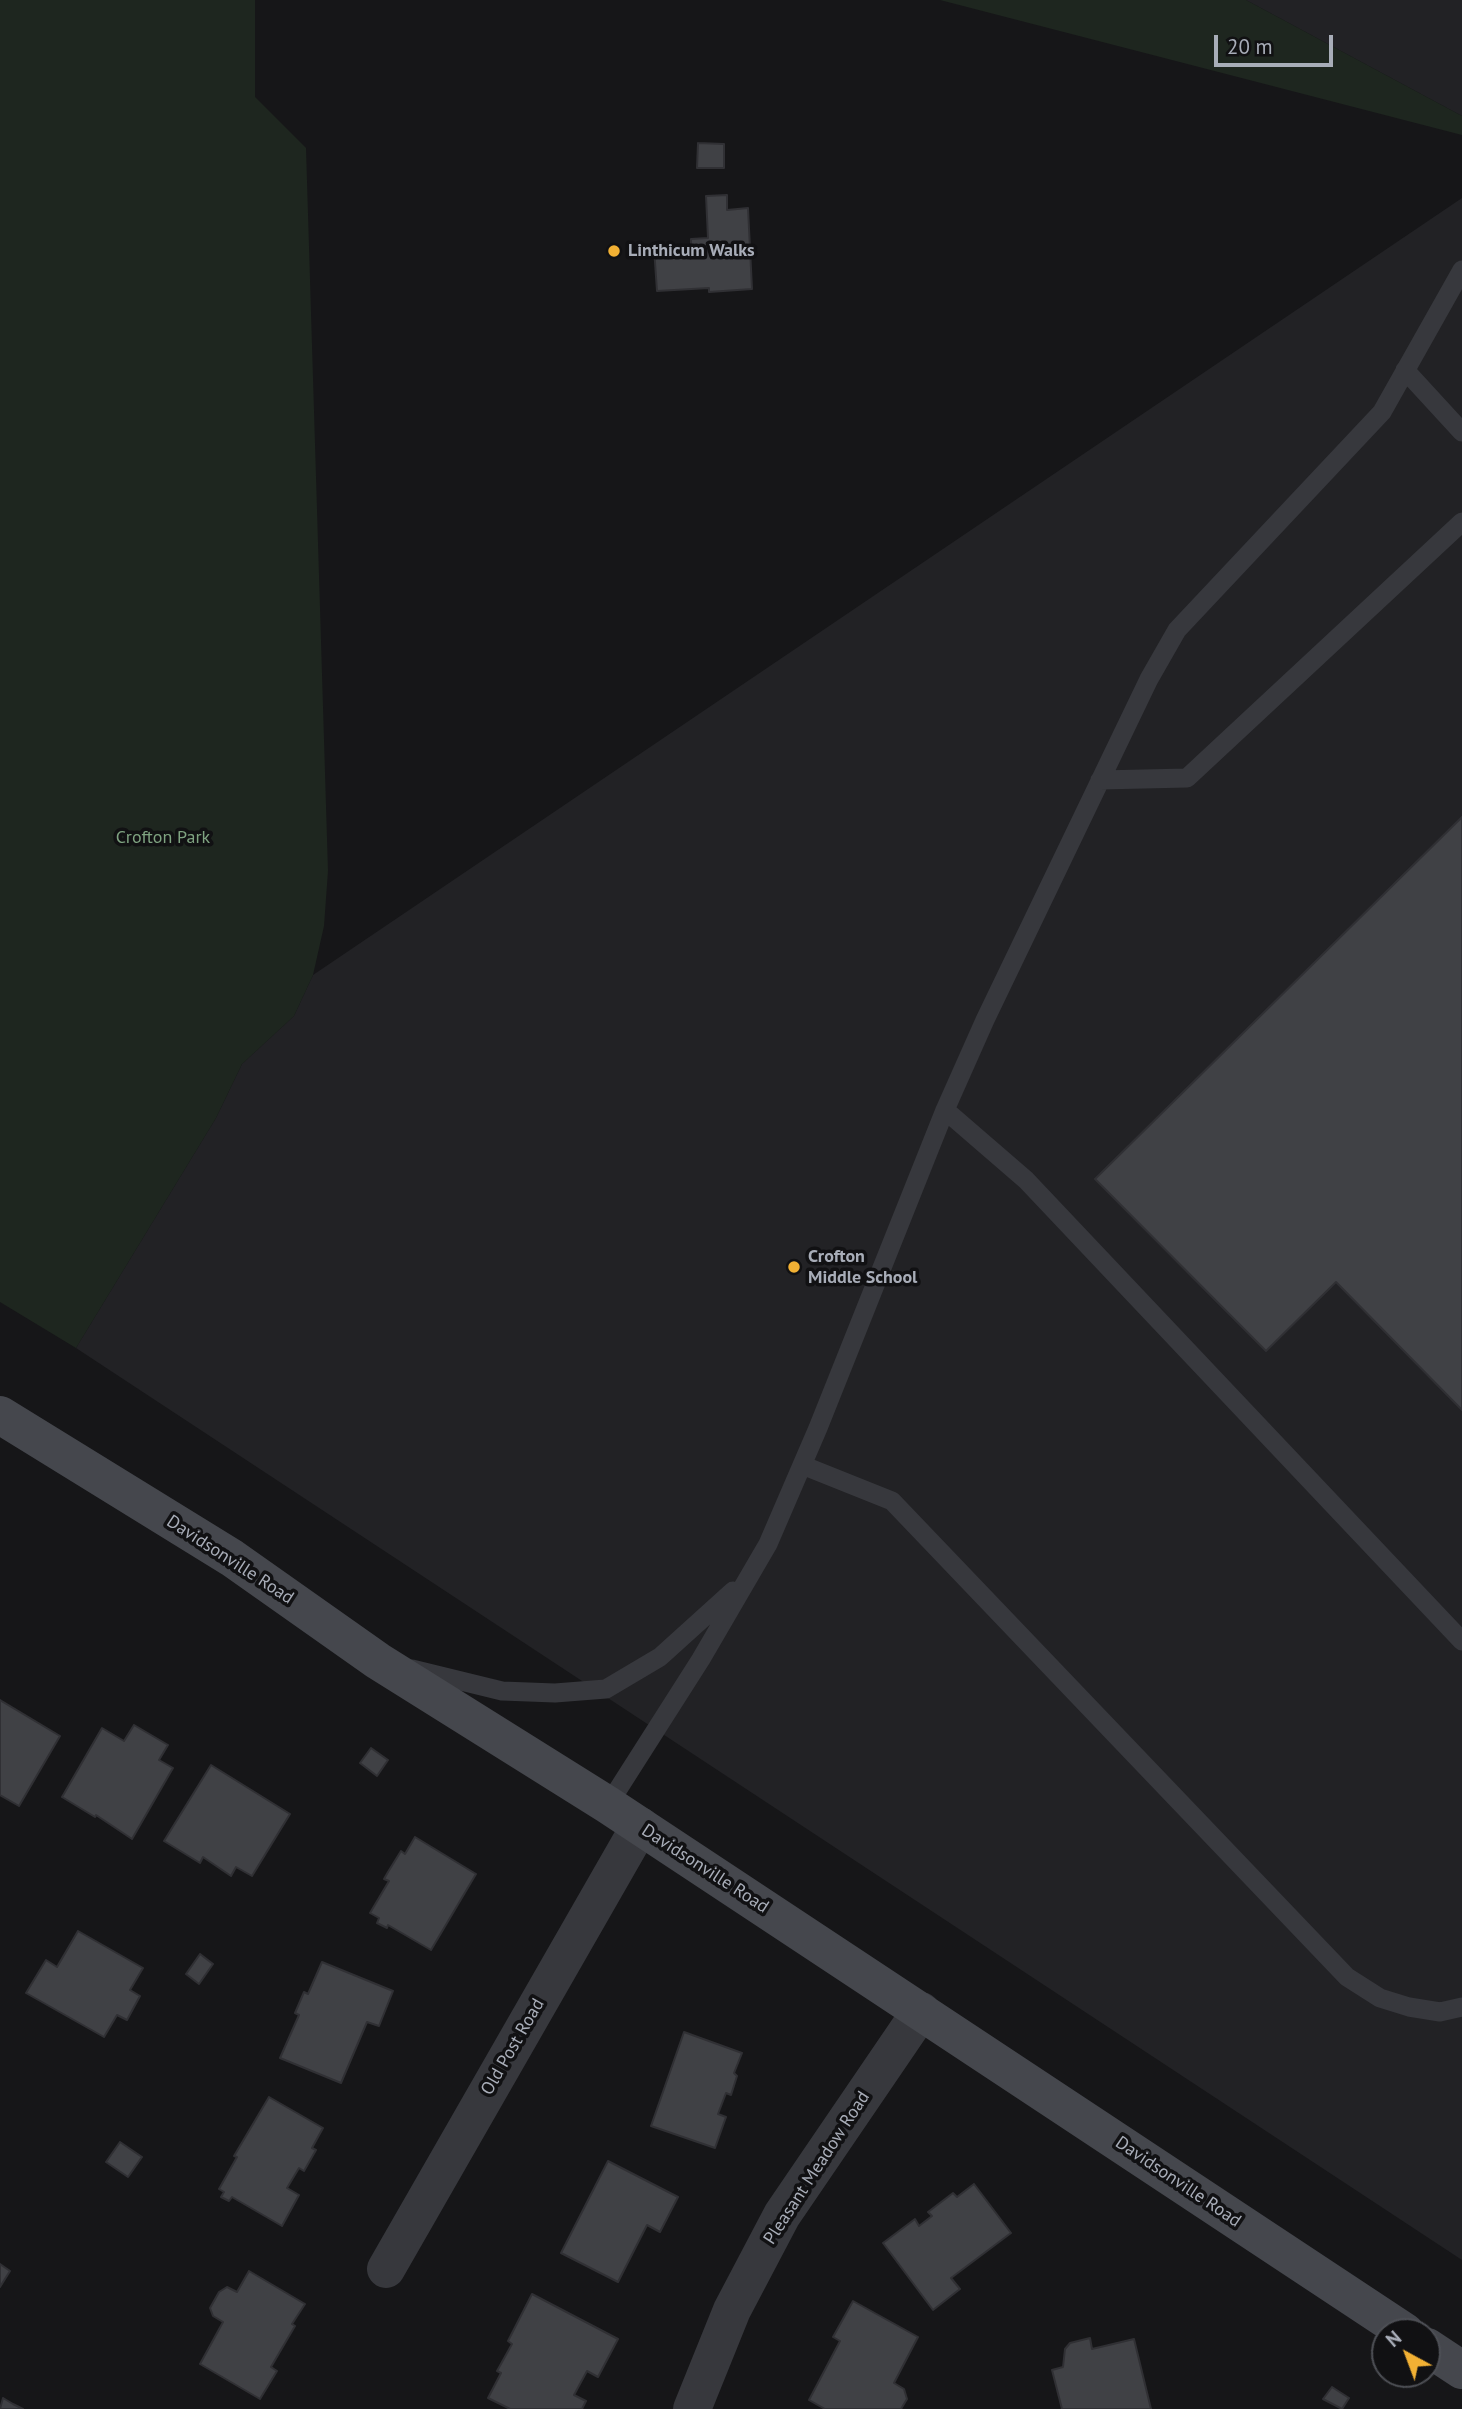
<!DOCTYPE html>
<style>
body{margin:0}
#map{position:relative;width:1462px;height:2409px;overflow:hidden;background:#161618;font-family:"PT Sans",sans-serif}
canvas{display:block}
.north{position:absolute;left:1371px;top:2318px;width:70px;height:70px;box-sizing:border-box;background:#111113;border:2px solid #4d4f55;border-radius:50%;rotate:319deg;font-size:19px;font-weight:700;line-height:28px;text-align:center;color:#a8adb8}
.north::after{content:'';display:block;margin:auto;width:24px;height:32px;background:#f2b134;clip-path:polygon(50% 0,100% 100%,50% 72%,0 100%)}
.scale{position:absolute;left:1214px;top:35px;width:119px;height:32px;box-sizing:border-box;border:4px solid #a8adb8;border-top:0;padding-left:9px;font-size:21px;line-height:24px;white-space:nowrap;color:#a8adb8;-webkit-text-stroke:5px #111113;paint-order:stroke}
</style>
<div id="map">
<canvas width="1462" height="2409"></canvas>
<div class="north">N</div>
<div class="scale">20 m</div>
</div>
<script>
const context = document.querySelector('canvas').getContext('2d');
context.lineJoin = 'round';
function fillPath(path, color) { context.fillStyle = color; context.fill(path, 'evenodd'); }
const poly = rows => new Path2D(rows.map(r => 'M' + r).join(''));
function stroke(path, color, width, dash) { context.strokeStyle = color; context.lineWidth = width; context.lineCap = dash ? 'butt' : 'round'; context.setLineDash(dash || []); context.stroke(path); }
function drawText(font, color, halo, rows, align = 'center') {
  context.font = font + ' "PT Sans",sans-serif'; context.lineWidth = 7; context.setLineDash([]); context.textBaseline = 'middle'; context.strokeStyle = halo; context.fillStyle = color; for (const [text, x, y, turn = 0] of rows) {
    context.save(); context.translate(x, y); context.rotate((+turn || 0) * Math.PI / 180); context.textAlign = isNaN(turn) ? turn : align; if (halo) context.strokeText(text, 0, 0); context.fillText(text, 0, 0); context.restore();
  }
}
fillPath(poly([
 [1246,0,1462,0,1462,116],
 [1462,198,1462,2260,76,1348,216,1118,242,1064,294,1016,313,975]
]), '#222225');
fillPath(poly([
 [0,0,255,0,255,97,306,148,328,871,324,926,313,975,294,1016,242,1064,216,1118,76,1348,0,1302],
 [940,0,1246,0,1462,116,1462,135]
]), '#1e261f');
const building = poly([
 [698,143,724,144,724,168,697,168,698,143],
 [727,195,727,210,748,208,752,289,709,292,709,288,657,291,654,248,691,246,691,239,708,238,706,196,727,195],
 [1462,817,1462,1410,1336,1282,1266,1351,1095,1179,1462,817],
 [0,1700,60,1736,19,1806,0,1795,0,1700],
 [134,1725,168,1745,159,1760,173,1768,132,1839,96,1815,95,1817,62,1797,102,1728,124,1741,134,1725],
 [371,1748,388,1760,377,1776,360,1763,371,1748],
 [211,1765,290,1814,252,1876,236,1867,231,1876,203,1857,200,1863,164,1841,211,1765],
 [415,1837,476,1874,431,1950,388,1925,387,1928,377,1923,379,1918,370,1913,389,1881,384,1879,388,1872,401,1851,405,1854,415,1837],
 [78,1931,143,1968,130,1990,140,1996,127,2020,117,2015,104,2037,26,1993,46,1960,57,1967,78,1931],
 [200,1954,213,1964,199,1984,186,1974,200,1954],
 [322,1962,393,1991,379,2026,367,2022,341,2083,280,2058,299,2015,295,2013,304,1992,308,1994,322,1962],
 [684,2032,742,2053,734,2073,737,2076,731,2095,726,2093,718,2114,726,2117,715,2148,651,2126,684,2032],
 [269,2097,323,2128,312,2148,316,2150,304,2171,299,2168,287,2188,299,2195,282,2226,232,2197,229,2201,221,2197,224,2192,219,2189,237,2157,234,2156,269,2097],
 [120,2142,142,2157,128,2177,106,2162,120,2142],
 [608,2161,678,2197,660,2232,647,2225,618,2282,561,2253,608,2161],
 [974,2184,1011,2233,951,2278,960,2289,933,2310,883,2243,915,2219,919,2226,932,2216,928,2212,953,2193,957,2197,974,2184],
 [0,2264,10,2271,0,2287,0,2264],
 [249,2271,305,2304,292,2324,295,2326,271,2367,277,2371,260,2399,200,2364,223,2322,213,2316,210,2308,219,2292,227,2287,237,2292,249,2271],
 [532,2294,618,2339,598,2377,587,2371,574,2395,586,2401,582,2409,510,2409,488,2398,501,2373,497,2371,512,2344,508,2341,532,2294],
 [853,2301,918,2337,894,2383,904,2389,907,2399,901,2409,825,2409,809,2400,840,2341,833,2337,853,2301],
 [1090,2338,1092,2349,1134,2339,1151,2409,1062,2409,1052,2370,1063,2367,1065,2349,1070,2343,1090,2338],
 [1332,2387,1349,2398,1342,2409,1323,2399,1332,2387],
 [3,2398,13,2404,23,2409,0,2409,3,2398]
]);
fillPath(building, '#404145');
stroke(building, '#303034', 2);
stroke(poly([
 [1405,370,1462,432],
 [1100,780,1187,778,1462,522],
 [945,1110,1026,1180,1462,1641],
 [802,1465,892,1501,1347,1977,1380,1998,1409,2007,1440,2012,1462,2007],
 [412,1669,502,1691,555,1693,606,1689,660,1657,733,1591],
 [608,1805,701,1659,768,1544,818,1428,945,1110,985,1020,1149,679,1177,630,1382,412,1462,270]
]), '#37383d', 19);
stroke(poly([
 [386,2269,640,1826],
 [692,2409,732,2310,782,2215,921,2011]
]), '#37383d', 38);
stroke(poly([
 [0,1415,232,1558,378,1661,608,1805,1405,2332],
 [1427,2347,1462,2370]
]), '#45474d', 38);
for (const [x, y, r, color] of [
 [614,251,7,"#f2b134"],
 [794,1267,7,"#f2b134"]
]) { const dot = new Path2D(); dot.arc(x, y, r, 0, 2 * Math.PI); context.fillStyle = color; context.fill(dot); stroke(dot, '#111113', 2.5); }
drawText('bold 18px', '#a8adb8', '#111113', [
 ["Linthicum Walks",628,251],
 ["Crofton",808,1257],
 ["Middle School",808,1278]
], 'left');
drawText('18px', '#7fa381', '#111113', [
 ["Crofton Park",163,838]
]);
drawText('18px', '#a8adb8', '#111113', [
 ["Davidsonville Road",230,1560,33],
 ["Davidsonville Road",705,1869,33],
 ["Old Post Road",513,2047,-60],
 ["Pleasant Meadow Road",817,2168,-57],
 ["Davidsonville Road",1178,2182,34]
]);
</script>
